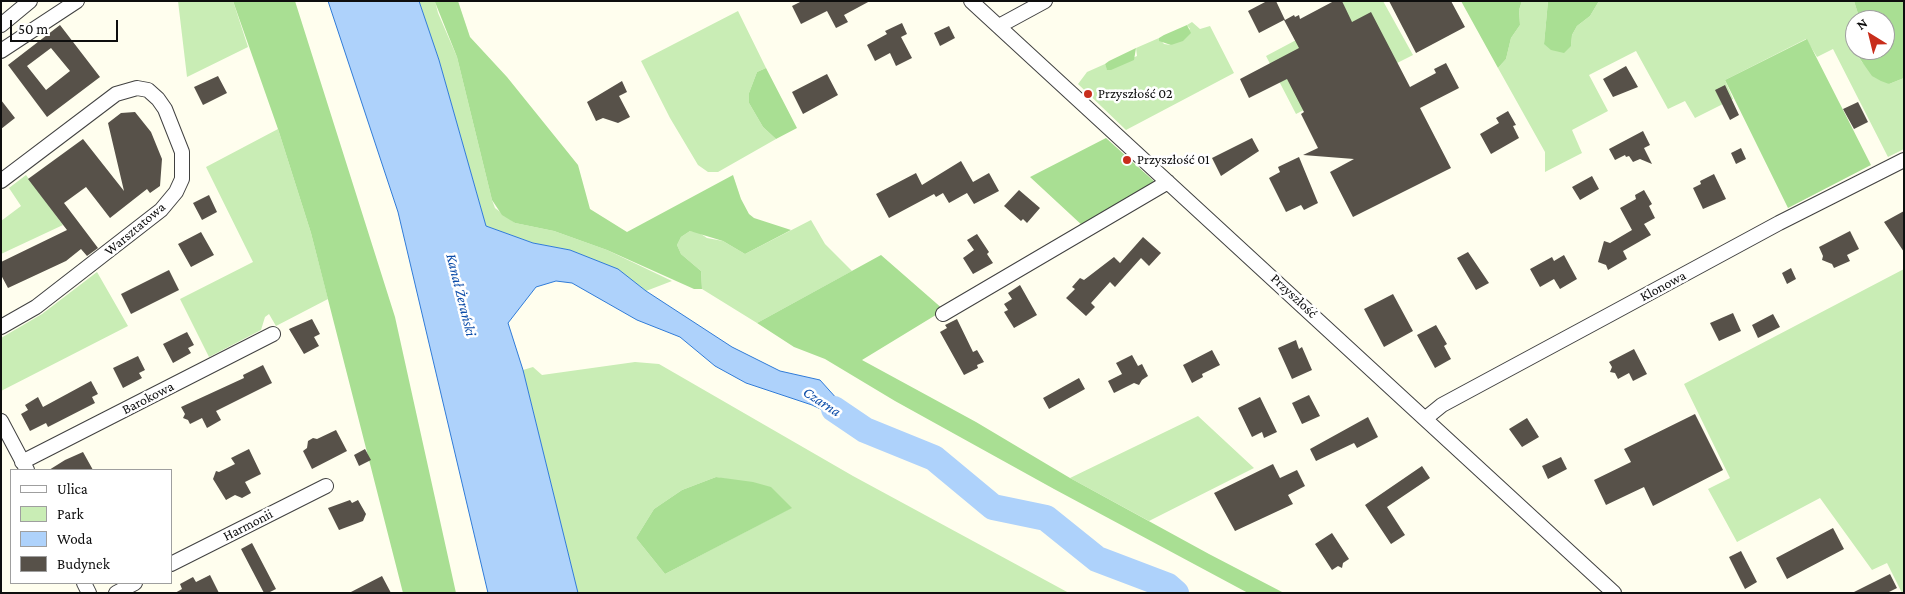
<!DOCTYPE html>
<meta charset="utf-8">
<style>
body{margin:0}
#map{position:relative;width:1905px;height:594px;overflow:hidden;background:#fffeee;font-family:"Crimson Pro",serif}
canvas{display:block}
.frame{position:absolute;inset:0;border:2px solid #0e0e0e;pointer-events:none}
.legend{position:absolute;left:10px;top:469px;width:162px;height:115px;box-sizing:border-box;background:#fff;border:1px solid #9f9f9f;margin:0;padding:6px 9px;list-style:none;font-size:15px;color:#0e0e0e}
.legend li{display:flex;align-items:center;gap:10px;height:25px}
.legend b{width:25px;border:1px solid #9f9f9f}
.north{position:absolute;left:1845px;top:10px;width:50px;height:50px;box-sizing:border-box;background:#fff;border:1px solid #9f9f9f;border-radius:50%;rotate:324deg;font-size:14px;font-weight:700;line-height:20px;text-align:center;color:#0e0e0e}
.north::after{content:'';display:block;margin:auto;width:18px;height:22px;background:#c82d1b;clip-path:polygon(50% 0,100% 100%,50% 72%,0 100%)}
.scale{position:absolute;left:10px;top:20px;width:108px;height:22px;box-sizing:border-box;border:2px solid #0e0e0e;border-top:0;padding-left:6px;font-size:15px;line-height:18px;white-space:nowrap;color:#0e0e0e;-webkit-text-stroke:4px #fff;paint-order:stroke}
</style>
<div id="map">
<canvas width="1905" height="594"></canvas>
<div class="frame"></div>
<ul class="legend">
<li><b style="height:6px;background:#fff"></b>Ulica</li>
<li><b style="height:14px;background:#c9edb5"></b>Park</li>
<li><b style="height:14px;background:#aed2fb"></b>Woda</li>
<li><b style="height:14px;background:#575149"></b>Budynek</li>
</ul>
<div class="north">N</div>
<div class="scale">50 m</div>
</div>
<script>
const context = document.querySelector('canvas').getContext('2d');
context.lineJoin = 'round';
function fillPath(path, color) { context.fillStyle = color; context.fill(path, 'evenodd'); }
const poly = rows => new Path2D(rows.map(r => 'M' + r).join(''));
function stroke(path, color, width, dash) { context.strokeStyle = color; context.lineWidth = width; context.lineCap = dash ? 'butt' : 'round'; context.setLineDash(dash || []); context.stroke(path); }
function drawText(font, color, halo, rows, align = 'center') {
  context.font = font + ' "Crimson Pro",serif'; context.lineWidth = 5; context.setLineDash([]); context.textBaseline = 'middle'; context.strokeStyle = halo; context.fillStyle = color; for (const [text, x, y, turn = 0] of rows) {
    context.save(); context.translate(x, y); context.rotate((+turn || 0) * Math.PI / 180); context.textAlign = isNaN(turn) ? turn : align; if (halo) context.strokeText(text, 0, 0); context.fillText(text, 0, 0); context.restore();
  }
}
fillPath(poly([
 [178,1,233,1,248,47,187,77],
 [419,1,435,1,438,13,457,57,492,200,495,208,515,223,554,231,607,250,672,281,646,291,617,269,570,250,533,243,486,226,439,60],
 [1342,1,1383,1,1413,55,1296,114,1266,56,1347,13],
 [1522,1,1548,1,1544,44,1571,46,1572,35,1577,26,1590,16,1599,1,1854,1,1860,20,1855,20,1855,33,1852,35,1853,49,1862,62,1889,84,1904,78,1904,149,1888,157,1833,49,1817,57,1806,39,1725,80,1733,99,1695,118,1685,101,1668,109,1636,51,1589,75,1608,111,1572,130,1582,153,1545,172,1545,152,1498,68,1506,59,1511,38,1520,25,1519,10],
 [738,11,766,68,757,72,749,93,749,103,763,127,776,139,718,172,708,172,698,165,670,118,641,61],
 [1192,22,1200,29,1210,26,1234,73,1126,130,1078,84,1087,72,1105,64,1107,69,1137,56,1136,48,1159,38,1164,44,1171,45,1190,29,1187,25],
 [278,129,311,233,328,299,276,326,269,314,265,317,261,330,209,357,180,299,253,262,206,167],
 [26,175,63,225,1,254,1,221,21,206,9,188],
 [811,220,825,244,852,271,757,323,702,289,701,271,681,254,677,245,681,237,690,231,698,232,707,238,723,241,745,254],
 [1904,269,1904,593,1902,593,1887,563,1872,570,1820,498,1737,542,1708,489,1730,478,1684,384],
 [97,272,128,326,1,391,1,338,42,314],
 [635,362,659,364,853,476,1069,593,578,593,523,370,533,367,542,375],
 [716,477,731,480,791,508,665,574,636,538,654,509,682,490],
 [1198,416,1254,468,1149,521,1070,478]
]), '#c9edb5');
fillPath(poly([
 [233,1,295,1,395,317,456,593,403,593,311,233,278,129],
 [458,1,470,37,507,77,578,165,590,209,627,232,733,175,741,199,749,214,754,218,791,230,745,254,723,241,690,231,681,237,677,245,681,254,701,271,702,289,694,289,607,250,554,231,515,223,502,215,492,200,457,57,435,2],
 [1461,1,1522,1,1519,10,1520,25,1511,38,1506,59,1498,68],
 [1548,1,1599,1,1590,16,1577,26,1572,35,1571,46,1564,53,1551,50,1544,44],
 [1854,1,1904,1,1904,78,1889,84,1881,81,1872,76,1853,49,1850,41,1855,33,1855,50,1885,50,1885,20,1860,20],
 [1187,25,1191,33,1183,41,1171,45,1159,41,1159,38,1164,35],
 [1807,39,1871,165,1788,208,1725,80],
 [1136,48,1134,60,1111,70,1107,70,1105,64,1109,61],
 [766,68,797,128,776,139,763,127,749,103,749,93,757,72],
 [1106,138,1156,183,1084,227,1030,177],
 [881,255,944,310,862,360,976,422,1070,478,1209,554,1284,593,1248,593,1054,489,895,401,825,359,794,347,757,323],
 [716,477,753,482,771,487,792,508,665,574,636,538,654,509,682,490]
]), '#a9df93');
const water = poly([
 [328,1,419,1,439,60,486,226,533,243,570,250,618,269,646,291,732,347,780,371,820,380,865,430,812,405,746,383,715,366,680,337,637,320,572,283,556,281,536,287,508,323,523,370,578,593,488,593,398,212,328,1]
]);
fillPath(water, '#aed2fb');
stroke(water, '#307bd7', 1);
stroke(poly([
 [834,409,865,430,934,458,993,507,1046,518,1097,559,1168,586,1176,593]
]), '#aed2fb', 26);
fillPath(poly([
 [802,1,870,1,844,15,848,22,836,28,827,11,801,24,792,6],
 [1267,1,1276,1,1285,20,1294,15,1295,17,1299,15,1300,19,1334,1,1342,1,1352,22,1371,12,1410,87,1436,73,1434,69,1446,63,1459,88,1420,108,1451,168,1353,217,1330,172,1354,159,1303,155,1318,148,1301,114,1304,112,1287,79,1249,98,1240,79,1299,48,1284,20,1259,33,1248,11],
 [1389,1,1451,1,1465,27,1416,53],
 [902,23,907,34,901,37,912,58,896,66,890,53,875,61,867,45,887,34,885,31],
 [60,25,100,77,47,117,8,65],
 [51,48,70,71,46,90,27,66],
 [949,26,955,38,940,46,934,33],
 [1626,66,1638,87,1613,97,1603,79],
 [827,74,838,95,803,114,792,92],
 [218,76,227,93,203,105,194,87],
 [622,81,627,92,619,96,630,117,618,123,603,118,596,121,587,102],
 [1725,85,1739,115,1730,120,1715,90],
 [1,100,15,118,1,129],
 [1858,102,1868,122,1854,129,1843,109],
 [1508,111,1516,125,1513,126,1519,138,1491,154,1480,134,1499,123,1496,118],
 [135,112,151,132,162,159,160,186,150,193,147,189,110,218,86,187,64,203,98,248,87,256,81,249,66,261,8,288,1,275,1,262,67,230,28,179,83,139,124,191,108,123,121,113],
 [1643,131,1650,145,1644,148,1652,164,1640,159,1633,162,1629,156,1626,157,1625,155,1615,160,1609,149],
 [1252,138,1259,151,1221,176,1212,158],
 [1741,148,1746,159,1736,164,1731,153],
 [1299,157,1318,203,1304,210,1301,205,1286,212,1269,178,1280,172,1278,167],
 [961,161,973,182,989,173,999,191,974,204,967,193,949,203,943,193,936,197,934,194,889,218,876,194,916,173,922,185],
 [1714,174,1726,199,1703,209,1693,188,1701,184,1700,181],
 [1592,176,1599,189,1580,200,1572,187],
 [1019,190,1040,208,1027,223,1023,219,1021,221,1004,206],
 [1644,190,1652,204,1649,206,1655,218,1644,224,1651,235,1623,251,1627,259,1608,270,1606,265,1598,262,1604,241,1610,243,1632,230,1620,208,1636,199,1635,195],
 [209,195,217,212,202,220,193,203],
 [1904,211,1904,252,1884,222],
 [1850,231,1859,249,1847,255,1850,261,1834,268,1832,264,1822,260,1823,256,1819,247],
 [201,232,214,255,191,267,178,244],
 [977,234,989,252,987,254,993,263,973,274,963,258,974,250,967,240],
 [1143,237,1161,253,1149,266,1141,258,1115,287,1110,282,1091,303,1095,307,1086,316,1066,298,1075,289,1072,287,1080,278,1084,280,1114,257,1120,263],
 [1468,252,1489,283,1476,290,1457,258],
 [1564,255,1577,279,1560,289,1554,279,1540,287,1530,269,1552,257,1554,261],
 [1791,268,1796,279,1787,284,1782,273],
 [169,270,179,290,131,314,121,294],
 [1020,285,1037,315,1014,328,1004,312,1008,310,1004,304,1012,299,1008,293],
 [1393,294,1413,331,1384,347,1364,309],
 [1733,313,1741,331,1719,341,1710,323],
 [1773,314,1780,327,1758,338,1752,325],
 [312,319,320,334,314,337,319,346,304,354,289,329],
 [957,319,973,352,977,350,984,362,977,365,978,368,964,375,940,332,947,328,945,325],
 [1436,325,1447,344,1444,346,1451,359,1435,368,1417,335],
 [187,332,194,345,188,348,191,353,173,363,163,344],
 [1296,340,1299,349,1302,347,1312,370,1292,379,1278,348],
 [1634,349,1647,374,1633,381,1629,373,1618,379,1615,373,1610,372,1612,367,1609,362],
 [1212,350,1220,365,1202,374,1203,377,1192,383,1183,365],
 [1132,355,1138,366,1142,364,1148,376,1142,380,1139,385,1134,383,1114,393,1108,381,1122,374,1116,363],
 [138,356,145,370,139,373,142,378,123,388,113,368],
 [263,365,272,383,216,411,221,420,207,428,202,418,190,424,188,420,183,418,185,414,181,407,244,378,243,375],
 [1079,378,1085,389,1049,409,1043,398],
 [91,381,98,394,92,397,95,403,48,427,46,423,30,431,21,414,28,410,25,405,38,397,43,407],
 [1309,395,1320,416,1302,424,1292,403],
 [1260,397,1277,432,1264,438,1262,432,1252,437,1238,408],
 [1695,414,1723,470,1653,506,1644,487,1606,505,1594,480,1631,462,1624,449],
 [1368,417,1378,437,1357,448,1354,443,1316,461,1310,449],
 [1527,418,1539,437,1522,447,1509,429],
 [336,430,347,451,312,469,303,451,307,448,308,441,313,438,317,439],
 [249,449,261,474,245,482,251,493,242,498,235,495,226,500,213,479,216,471,219,472,235,464,231,458],
 [365,449,371,460,359,466,354,455],
 [83,452,93,470,49,470,65,460],
 [1561,457,1567,469,1548,479,1542,466],
 [1273,464,1280,478,1297,470,1305,486,1288,495,1293,504,1235,531,1214,493],
 [1422,466,1430,478,1387,507,1405,535,1391,544,1365,505],
 [350,500,352,503,358,500,366,514,363,521,339,530,328,508],
 [1833,528,1844,549,1787,579,1776,558],
 [1332,533,1349,559,1343,563,1342,568,1338,566,1332,570,1315,544],
 [252,543,276,589,268,593,264,593,241,549],
 [1741,551,1757,582,1745,589,1729,557],
 [1890,574,1897,588,1887,593,1852,593],
 [210,575,219,593,175,593,182,589,180,584,193,577,196,582],
 [382,576,391,593,349,593]
]), '#575149');
const minor = poly([
 [971,1,1614,593],
 [1,25,30,1],
 [999,26,1045,1],
 [1,51,77,1],
 [1,181,116,94,137,88,148,90,158,99,165,109,182,152,182,179,176,192,161,210,36,307,1,327],
 [943,314,1168,182],
 [1426,418,1442,405,1609,315,1779,223,1904,160],
 [1,421,27,470],
 [22,462,273,334],
 [171,564,326,486],
 [84,583,89,593],
 [116,593,135,583]
]);
stroke(minor, '#414141', 16);
stroke(minor, '#fff', 14);
for (const [x, y, r, color] of [
 [1088,94,5,"#c82d1b"],
 [1127,160,5,"#c82d1b"]
]) { const dot = new Path2D(); dot.arc(x, y, r, 0, 2 * Math.PI); context.fillStyle = color; context.fill(dot); stroke(dot, '#fff', 2); }
drawText('14px', '#0e0e0e', '#fff', [
 ["Przyszłość 02",1098,94],
 ["Przyszłość 01",1137,160]
], 'left');
drawText('14px', '#0e0e0e', '#fff', [
 ["Warsztatowa",135,229,-40],
 ["Klonowa",1663,286,-28],
 ["Przyszłość",1294,296,43],
 ["Barokowa",148,398,-27],
 ["Harmonii",248,525,-27]
]);
drawText('italic 15px', '#0d4da9', '#fff', [
 ["Kanał Żerański",461,295,76],
 ["Czarna",822,402,33]
]);
</script>
